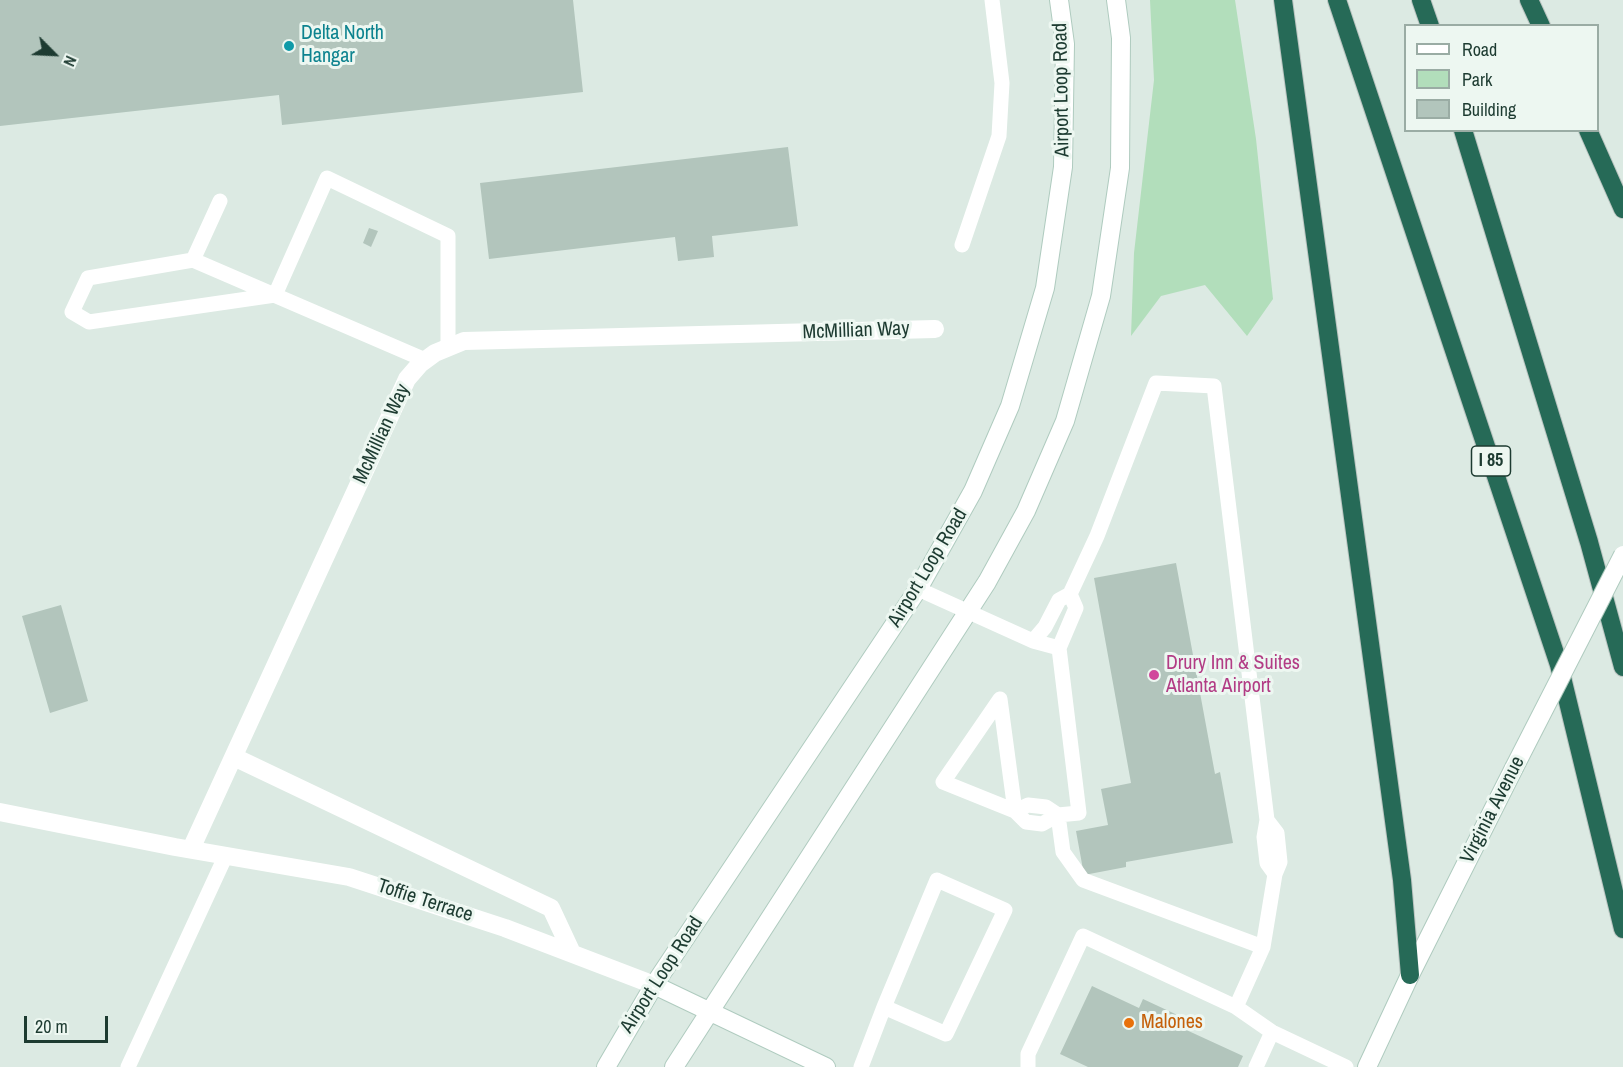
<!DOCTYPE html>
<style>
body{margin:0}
#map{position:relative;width:1623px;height:1067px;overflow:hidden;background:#dceae3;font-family:"Archivo Narrow",sans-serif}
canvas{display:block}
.legend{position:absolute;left:1404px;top:24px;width:195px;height:108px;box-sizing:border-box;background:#edf7f1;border:2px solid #9aaca4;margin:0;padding:8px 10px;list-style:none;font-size:18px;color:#1d3b31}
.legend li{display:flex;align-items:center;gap:12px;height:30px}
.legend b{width:30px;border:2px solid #9aaca4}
.north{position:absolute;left:24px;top:24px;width:60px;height:60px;-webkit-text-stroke:4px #edf7f1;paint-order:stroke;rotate:114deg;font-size:16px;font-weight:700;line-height:24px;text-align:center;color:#1d3b31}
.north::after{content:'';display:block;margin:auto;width:21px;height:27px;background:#1d3b31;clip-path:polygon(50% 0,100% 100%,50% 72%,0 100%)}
.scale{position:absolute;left:24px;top:1016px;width:84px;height:27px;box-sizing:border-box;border:3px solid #1d3b31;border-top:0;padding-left:8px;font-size:18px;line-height:21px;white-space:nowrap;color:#1d3b31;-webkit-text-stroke:4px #edf7f1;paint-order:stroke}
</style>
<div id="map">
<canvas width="1623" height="1067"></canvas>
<ul class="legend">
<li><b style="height:8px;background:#fff"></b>Road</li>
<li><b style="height:16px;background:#b2debb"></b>Park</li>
<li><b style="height:16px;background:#b2c5bc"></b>Building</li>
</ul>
<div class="north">N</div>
<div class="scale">20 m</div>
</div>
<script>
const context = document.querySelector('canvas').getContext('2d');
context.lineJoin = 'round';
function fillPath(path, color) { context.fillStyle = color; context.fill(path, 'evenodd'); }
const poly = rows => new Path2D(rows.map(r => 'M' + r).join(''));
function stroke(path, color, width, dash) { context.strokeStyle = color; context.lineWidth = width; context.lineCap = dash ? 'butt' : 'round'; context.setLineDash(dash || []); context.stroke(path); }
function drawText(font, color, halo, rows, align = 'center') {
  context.font = font + ' "Archivo Narrow",sans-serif'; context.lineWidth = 6; context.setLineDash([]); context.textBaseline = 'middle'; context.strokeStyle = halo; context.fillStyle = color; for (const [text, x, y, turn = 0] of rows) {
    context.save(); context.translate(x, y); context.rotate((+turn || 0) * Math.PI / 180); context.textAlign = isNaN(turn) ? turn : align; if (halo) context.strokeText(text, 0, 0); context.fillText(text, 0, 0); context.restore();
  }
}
fillPath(poly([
 [1150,0,1235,0,1256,139,1273,299,1247,336,1205,285,1161,296,1131,336,1134,253,1154,80]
]), '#b2debb');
fillPath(poly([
 [0,0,573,0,583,92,282,125,279,95,0,126],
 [788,147,798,226,712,236,714,257,678,261,675,237,489,259,480,183],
 [369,228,378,231,371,247,363,243],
 [1176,563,1215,774,1220,772,1233,843,1126,862,1126,867,1084,875,1076,831,1108,825,1101,789,1131,783,1094,578],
 [61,605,88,701,50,713,22,616],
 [1092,986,1139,1008,1143,999,1186,1019,1182,1028,1243,1056,1238,1067,1088,1067,1060,1054]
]), '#b2c5bc');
const secondary = poly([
 [654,985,826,1067],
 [606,1067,654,985,918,589,973,491,1010,406,1045,288,1063,167,1065,44,1059,0],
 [674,1067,987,582,1026,511,1065,421,1101,296,1120,168,1121,38,1116,0],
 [1367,1067,1410,975,1514,768]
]);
const motorway = poly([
 [1283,0,1402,880,1410,975],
 [1337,0,1559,665,1623,929],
 [1421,0,1430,26],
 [1529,0,1541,26],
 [1463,130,1589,542,1623,667],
 [1588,130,1623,209]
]);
stroke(secondary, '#afcbbf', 20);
stroke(motorway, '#bbc4c1', 20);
stroke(poly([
 [220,201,193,260,425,360],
 [962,245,999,136,1002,83,992,0],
 [193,260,88,278,72,312,89,322,275,295],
 [275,295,327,178,448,236,448,347],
 [918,589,1033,641,1059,648],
 [1033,641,1045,627,1059,600,1070,594,1097,536,1156,383,1214,386,1267,820,1264,837,1267,863,1275,874],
 [1000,699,943,782,1015,811,1026,822,1042,824,1058,815,1079,813,1059,648,1076,608,1070,594],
 [1000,699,1015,811],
 [1015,811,1028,805,1046,807,1058,815,1063,852,1083,880,1263,947],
 [1236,1007,1263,947,1275,874,1280,862,1277,833,1267,820],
 [128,1067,226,855],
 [861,1067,884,1007,937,880,1005,910,946,1034,884,1007],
 [1028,1067,1028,1054,1083,936,1236,1007,1272,1032,1346,1067],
 [1256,1067,1272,1032]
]), '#fff', 15);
stroke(poly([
 [191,849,407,379,420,364,435,353,464,341,935,329]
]), '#fff', 18);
stroke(poly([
 [234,757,551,908,572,953],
 [0,812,175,847,349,877,505,928,654,985]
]), '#fff', 18);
stroke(secondary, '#fff', 18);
stroke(motorway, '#266a57', 18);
const secondaryBridge = poly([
 [1514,768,1623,555]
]);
stroke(secondaryBridge, '#afcbbf', 20, []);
stroke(secondaryBridge, '#fff', 18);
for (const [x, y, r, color] of [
 [289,46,6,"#0f9aa8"],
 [1154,675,6,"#d1479c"],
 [1129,1023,6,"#e8710a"]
]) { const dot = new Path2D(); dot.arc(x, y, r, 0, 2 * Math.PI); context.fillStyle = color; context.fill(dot); stroke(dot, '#edf7f1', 2); }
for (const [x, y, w] of [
 [1491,461,39]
]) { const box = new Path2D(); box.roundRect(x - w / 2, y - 15, w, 30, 4.5); context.fillStyle = '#edf7f1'; context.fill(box); stroke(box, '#1d3b31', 1.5); }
drawText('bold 18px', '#1d3b31', null, [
 ["I 85",1491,461]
]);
drawText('20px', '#0d838f', '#edf7f1', [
 ["Delta North",301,34],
 ["Hangar",301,57]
], 'left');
drawText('20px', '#1d3b31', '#edf7f1', [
 ["Airport Loop Road",1062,90,-91],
 ["McMillian Way",856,331,-2],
 ["McMillian Way",382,434,-65],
 ["Airport Loop Road",928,568,-59],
 ["Virginia Avenue",1493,810,-63],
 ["Toffie Terrace",425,901,18],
 ["Airport Loop Road",662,975,-57]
]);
drawText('20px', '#b23c85', '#edf7f1', [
 ["Drury Inn & Suites",1166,664],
 ["Atlanta Airport",1166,687]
], 'left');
drawText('20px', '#c56008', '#edf7f1', [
 ["Malones",1141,1023]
], 'left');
</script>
